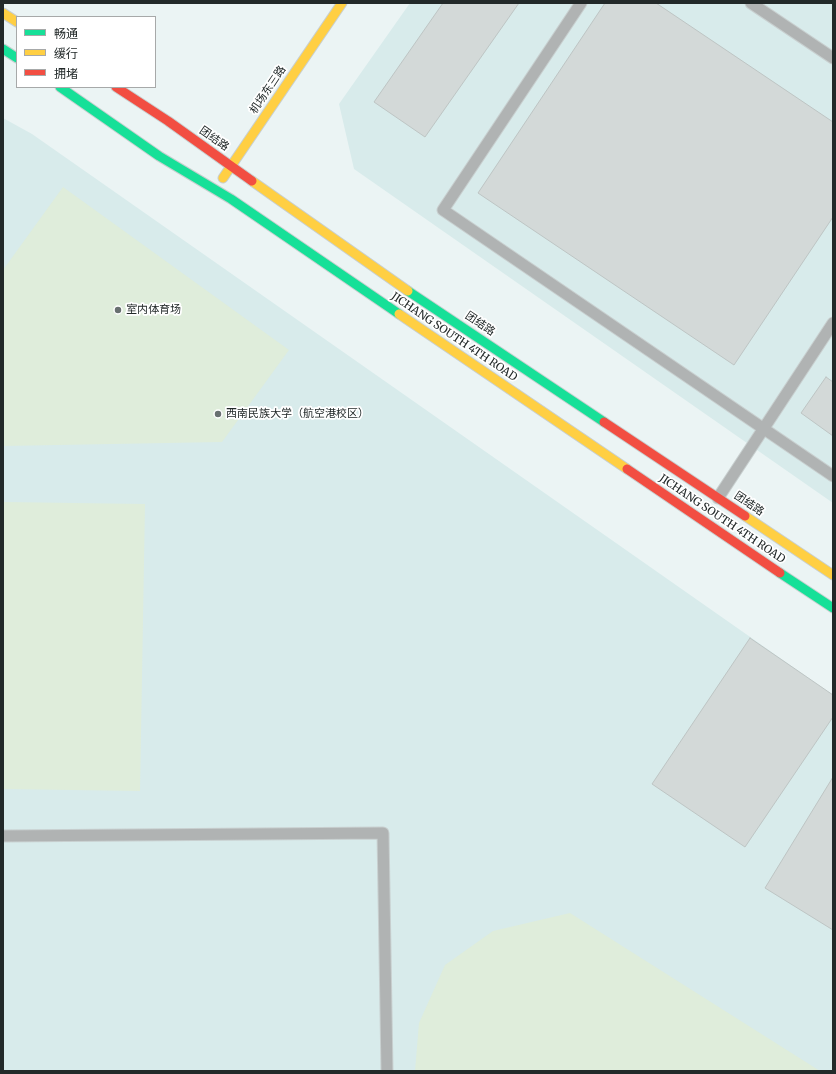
<!DOCTYPE html>
<meta charset="utf-8">
<style>
body{margin:0}
#map{position:relative;width:836px;height:1074px;overflow:hidden;background:#ebf4f4;font-family:Merriweather,"Noto Sans SC",serif}
canvas{display:block}
.frame{position:absolute;inset:0;border:4px solid #222929;pointer-events:none}
.legend{position:absolute;left:16px;top:16px;width:140px;height:72px;box-sizing:border-box;background:#fff;border:1px solid #a7a9a9;margin:0;padding:5px 7px;list-style:none;font-size:12px;color:#222929}
.legend li{display:flex;align-items:center;gap:8px;height:20px}
.legend b{width:20px;border:1px solid #a7a9a9}
</style>
<div id="map">
<canvas width="836" height="1074"></canvas>
<div class="frame"></div>
<ul class="legend">
<li><b style="height:5px;background:#16e098"></b>畅通</li>
<li><b style="height:5px;background:#ffcf43"></b>缓行</li>
<li><b style="height:5px;background:#f24e42"></b>拥堵</li>
</ul>
</div>
<script>
const context = document.querySelector('canvas').getContext('2d');
context.lineJoin = 'round';
function fillPath(path, color) { context.fillStyle = color; context.fill(path, 'evenodd'); }
const poly = rows => new Path2D(rows.map(r => 'M' + r).join(''));
function stroke(path, color, width, dash) { context.strokeStyle = color; context.lineWidth = width; context.lineCap = dash ? 'butt' : 'round'; context.setLineDash(dash || []); context.stroke(path); }
function drawText(font, color, halo, rows, align = 'center') {
  context.font = font + ' Merriweather,"Noto Sans SC",serif'; context.lineWidth = 3.5; context.setLineDash([]); context.textBaseline = 'middle'; context.strokeStyle = halo; context.fillStyle = color; for (const [text, x, y, turn = 0] of rows) {
    context.save(); context.translate(x, y); context.rotate((+turn || 0) * Math.PI / 180); context.textAlign = isNaN(turn) ? turn : align; if (halo) context.strokeText(text, 0, 0); context.fillText(text, 0, 0); context.restore();
  }
}
fillPath(poly([
 [410,3,833,3,833,503,354,169,339,104],
 [3,118,32,134,833,695,833,1071,3,1071]
]), '#d8ebeb');
fillPath(poly([
 [63,187,289,350,222,442,3,446,3,270],
 [3,502,145,504,140,791,3,789],
 [570,913,820,1071,415,1071,419,1023,445,965,493,931]
]), '#dfeddb');
const building = poly([
 [443,3,519,3,425,137,374,102,443,3],
 [605,3,656,3,833,122,833,217,734,365,478,193,605,3],
 [826,377,833,382,833,436,801,413,826,377],
 [750,638,833,695,833,717,745,847,652,784,750,638],
 [833,777,833,930,765,888,833,777]
]);
fillPath(building, '#d3d9d8');
stroke(building, '#bec5c4', 1);
const lane = poly([
 [581,3,443,210,833,476],
 [751,3,833,58],
 [718,498,833,323],
 [3,836,383,833,387,1071]
]);
const fast = poly([
 [3,49,17,58],
 [60,87,159,156,231,199,399,314],
 [408,291,604,422],
 [780,573,833,608]
]);
const slow = poly([
 [3,13,17,22],
 [223,178,342,3],
 [252,181,408,291],
 [399,314,627,469],
 [745,516,833,575]
]);
const jam = poly([
 [116,87,168,121,252,181],
 [604,422,745,516],
 [627,469,780,573]
]);
stroke(lane, '#c8cfcf', 13);
stroke(fast, '#c8cfcf', 11);
stroke(slow, '#c8cfcf', 11);
stroke(jam, '#c8cfcf', 11);
stroke(lane, '#b0b3b3', 11);
stroke(fast, '#16e098', 9);
stroke(slow, '#ffcf43', 9);
stroke(jam, '#f24e42', 9);
for (const [x, y, r, color] of [
 [118,310,4,"#687070"],
 [218,414,4,"#687070"]
]) { const dot = new Path2D(); dot.arc(x, y, r, 0, 2 * Math.PI); context.fillStyle = color; context.fill(dot); stroke(dot, '#fff', 1.5); }
drawText('11px', '#222929', '#fff', [
 ["机场东三路",268,90,-56],
 ["团结路",214,139,35],
 ["团结路",480,324,34],
 ["JICHANG SOUTH 4TH ROAD",454,337,34],
 ["团结路",749,504,34],
 ["JICHANG SOUTH 4TH ROAD",722,519,34]
]);
drawText('11px', '#222929', '#fff', [
 ["室内体育场",126,310],
 ["西南民族大学（航空港校区）",226,414]
], 'left');
</script>
